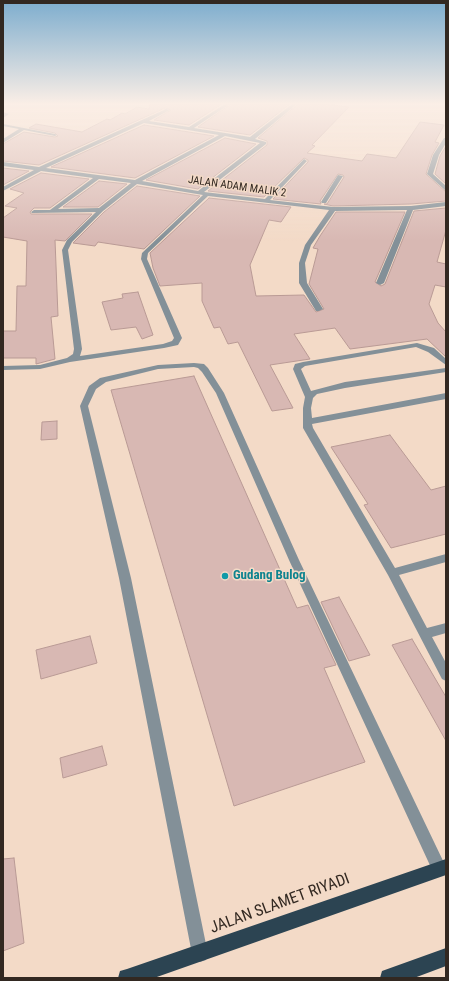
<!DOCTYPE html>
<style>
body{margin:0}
#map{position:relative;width:449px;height:981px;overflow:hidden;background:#f3dac7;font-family:"Roboto Condensed",sans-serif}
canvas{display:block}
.frame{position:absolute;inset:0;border:4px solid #322821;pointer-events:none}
</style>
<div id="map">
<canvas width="449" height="981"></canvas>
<div class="frame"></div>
</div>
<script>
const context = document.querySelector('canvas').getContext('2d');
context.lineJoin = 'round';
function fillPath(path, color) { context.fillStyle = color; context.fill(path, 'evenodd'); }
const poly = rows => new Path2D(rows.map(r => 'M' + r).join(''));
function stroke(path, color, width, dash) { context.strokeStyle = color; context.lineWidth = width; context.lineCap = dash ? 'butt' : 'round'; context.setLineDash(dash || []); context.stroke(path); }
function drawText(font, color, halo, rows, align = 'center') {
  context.font = font + ' "Roboto Condensed",sans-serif'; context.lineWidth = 3; context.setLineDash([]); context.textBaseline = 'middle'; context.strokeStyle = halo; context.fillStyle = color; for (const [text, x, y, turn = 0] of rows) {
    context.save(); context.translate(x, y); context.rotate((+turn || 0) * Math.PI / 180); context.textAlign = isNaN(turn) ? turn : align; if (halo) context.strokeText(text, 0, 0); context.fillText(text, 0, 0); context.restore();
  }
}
const building = poly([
 [150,104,222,104,189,125,154,120,171,110,165,108,39,165,3,161,3,144,24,132,55,137,58,136,55,133,29,128,36,124,82,132,107,119,110,120,122,113,125,114,137,107,149,109,150,104],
 [231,104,290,104,250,135,198,127,231,104],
 [298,104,323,104,349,107,312,145,315,146,307,153,362,161,367,154,396,158,420,122,444,125,435,142,439,143,432,155,426,174,446,192,446,201,411,204,333,206,324,204,327,204,344,177,343,175,338,174,320,201,321,204,273,199,308,162,308,160,304,158,264,197,208,191,267,145,267,141,258,138,298,104],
 [144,125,214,136,135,178,51,167,144,125],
 [225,138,256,144,198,189,146,180,225,138],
 [446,146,446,184,435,174,440,156,446,146],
 [3,168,29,171,3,185,3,168],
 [41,173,89,179,50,208,34,208,30,212,31,214,92,214,65,241,55,240,58,316,51,317,55,359,36,364,36,358,3,358,3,331,16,331,17,286,26,286,27,241,3,237,3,218,17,208,5,206,24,193,10,189,41,173],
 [99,181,127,184,98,207,63,207,99,181],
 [137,186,200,196,144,249,98,242,95,246,73,243,104,212,137,186],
 [209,198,291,207,281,222,269,220,250,265,256,296,304,295,316,312,324,309,309,284,318,249,313,248,320,236,336,212,405,212,375,282,381,286,385,284,414,211,446,208,446,230,437,262,446,264,446,287,435,285,429,304,438,323,446,332,446,357,427,339,350,349,335,328,294,334,310,359,270,365,293,408,272,411,238,342,228,344,220,327,214,328,202,301,202,283,160,286,153,268,150,253,209,198],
 [138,292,153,335,142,339,136,327,111,330,102,302,123,298,122,294,138,292],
 [194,376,297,608,308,605,336,665,324,668,365,762,234,806,111,390,194,376],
 [57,421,57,439,41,440,42,422,57,421],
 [390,435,431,490,446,486,446,534,391,548,364,505,368,504,331,447,390,435],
 [339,597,370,655,349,661,321,602,339,597],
 [90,636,97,663,41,679,36,650,90,636],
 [412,639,446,697,446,741,392,645,412,639],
 [102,746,107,765,63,778,60,758,102,746],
 [14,858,24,943,3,951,3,859,14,858]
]);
fillPath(building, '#d8b8b3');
stroke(building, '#b99a95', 1);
fillPath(poly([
 [417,343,434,348,446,359,446,365,428,352,416,347,305,366,301,369,311,391,345,382,446,368,446,372,345,388,317,394,313,398,311,408,312,418,446,393,446,399,312,424,313,428,395,568,446,554,446,562,399,575,427,628,446,623,446,633,432,637,446,663,446,681,442,679,388,575,303,428,303,408,305,397,293,369,295,364,303,362,417,343],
 [194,363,204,364,208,368,224,393,299,560,446,867,444,874,439,877,434,874,289,560,216,393,202,372,198,368,194,367,158,369,106,382,96,389,88,406,131,578,208,954,206,960,200,962,194,960,192,954,119,578,80,406,89,386,100,378,158,365,194,363]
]), '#839098');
fillPath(poly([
 [225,104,230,104,194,128,250,137,292,104,297,104,255,139,266,142,266,144,204,192,265,199,304,159,307,161,306,162,270,200,333,207,411,206,446,202,446,206,413,210,384,283,380,285,376,283,407,210,335,211,311,245,305,263,307,283,323,309,319,311,316,311,299,283,299,263,305,245,329,210,208,196,148,253,147,259,182,338,178,345,164,348,70,362,40,369,3,370,3,366,40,365,67,358,73,354,74,349,62,250,67,240,96,212,32,213,31,212,34,210,50,210,93,178,41,171,3,191,3,187,34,170,3,166,3,162,39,167,166,109,170,110,149,121,189,127,225,104],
 [144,123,219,135,135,180,46,168,144,123],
 [225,136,260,143,198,191,142,181,225,136],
 [99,179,131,183,99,208,58,209,99,179],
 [137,184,203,195,142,253,141,259,174,338,172,341,163,344,80,356,82,349,68,250,72,242,103,211,137,184],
 [3,112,9,114,3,118,3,112],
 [3,124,55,134,57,135,55,136,24,130,3,143,3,139,19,129,3,126,3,124],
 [444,138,446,138,446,143,439,155,433,174,446,186,446,191,427,174,433,155,444,138],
 [338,175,343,176,326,203,322,203,321,202,338,175]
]), '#839098');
fillPath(poly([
 [446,859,446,875,154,978,118,978,120,971,127,969,446,859],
 [446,948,446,966,414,978,380,978,382,971,446,948]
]), '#2c4452');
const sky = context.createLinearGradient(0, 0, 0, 241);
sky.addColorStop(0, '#7dadce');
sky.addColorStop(0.43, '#faeee6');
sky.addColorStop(1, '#faeee600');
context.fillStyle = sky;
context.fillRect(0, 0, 449, 241);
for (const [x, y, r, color] of [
 [225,576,4,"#0f9aa8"]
]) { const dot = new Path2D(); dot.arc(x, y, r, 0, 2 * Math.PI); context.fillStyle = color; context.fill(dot); stroke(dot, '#f3dac7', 1.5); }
drawText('11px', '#322821', '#f3dac7', [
 ["JALAN ADAM MALIK 2",237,187,8]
]);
drawText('bold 13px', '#0d838f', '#f3dac7', [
 ["Gudang Bulog",233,576]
], 'left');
drawText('16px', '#322821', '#f3dac7', [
 ["JALAN SLAMET RIYADI",280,904,-20]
]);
</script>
